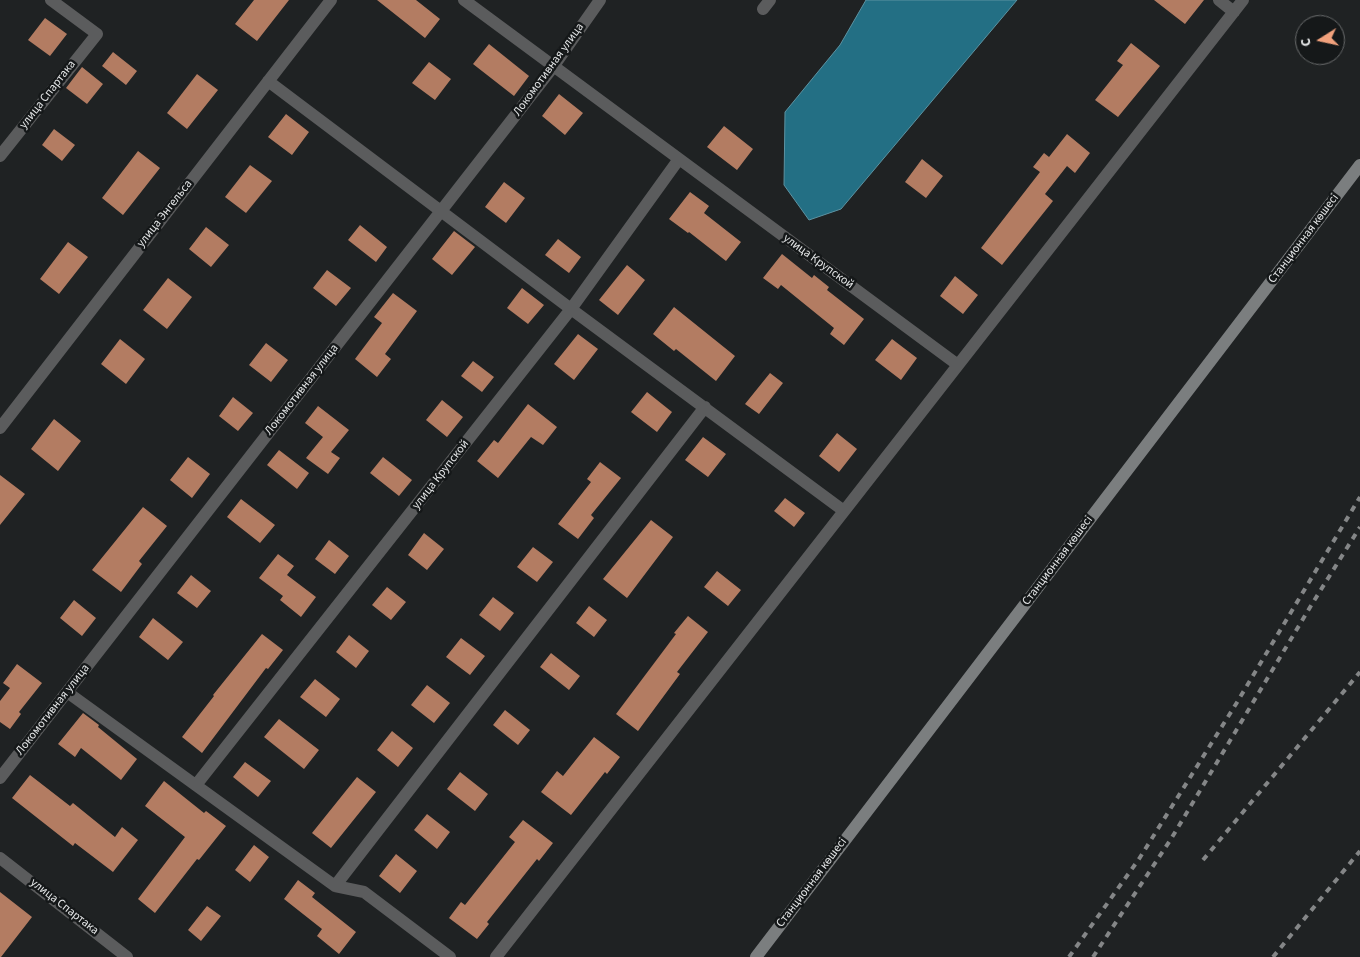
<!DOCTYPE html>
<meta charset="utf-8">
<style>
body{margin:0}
#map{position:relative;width:1360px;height:957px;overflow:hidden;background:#1f2223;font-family:"Source Sans 3",sans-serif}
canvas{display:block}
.north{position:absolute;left:1295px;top:15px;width:50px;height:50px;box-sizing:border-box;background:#151819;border:1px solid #686a6b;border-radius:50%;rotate:260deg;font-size:14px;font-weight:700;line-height:20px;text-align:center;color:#e4e6e7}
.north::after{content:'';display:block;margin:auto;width:18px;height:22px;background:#f1a17c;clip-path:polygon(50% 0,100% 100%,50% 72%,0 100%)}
</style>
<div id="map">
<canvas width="1360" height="957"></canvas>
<div class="north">С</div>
</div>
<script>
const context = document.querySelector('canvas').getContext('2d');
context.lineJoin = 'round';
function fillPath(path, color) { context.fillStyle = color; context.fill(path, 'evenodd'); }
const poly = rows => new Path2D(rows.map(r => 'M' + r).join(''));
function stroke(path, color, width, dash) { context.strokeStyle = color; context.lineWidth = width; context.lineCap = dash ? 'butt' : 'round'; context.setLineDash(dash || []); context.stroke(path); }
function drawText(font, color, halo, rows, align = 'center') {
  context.font = font + ' "Source Sans 3",sans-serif'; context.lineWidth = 5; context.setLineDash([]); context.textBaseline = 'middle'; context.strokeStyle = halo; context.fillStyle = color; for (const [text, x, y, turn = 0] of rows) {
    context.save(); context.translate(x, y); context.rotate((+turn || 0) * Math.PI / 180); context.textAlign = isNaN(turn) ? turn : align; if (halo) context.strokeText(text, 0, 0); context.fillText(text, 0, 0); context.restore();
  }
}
const water = poly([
 [866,0,1017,0,841,209,809,220,784,185,785,112,840,45,866,0]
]);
fillPath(water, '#236f84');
stroke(water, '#5d93a2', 1);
fillPath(poly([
 [254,0,289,0,257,41,235,24],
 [377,0,416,0,440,19,425,38],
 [1154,0,1204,0,1185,24],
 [45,18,67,34,50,56,28,40],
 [1131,43,1160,66,1118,117,1095,100,1123,65,1117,61],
 [489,44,529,76,514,96,473,64],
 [113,52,137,71,126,85,102,66],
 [429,62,451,79,435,100,412,83],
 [82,67,103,84,87,104,66,88],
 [197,74,218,90,187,129,167,113],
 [559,94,583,113,565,135,542,116],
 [286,114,309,132,292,155,268,137],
 [724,126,753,149,737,170,707,147],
 [54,129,75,145,62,161,42,145],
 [1067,134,1090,153,1075,173,1067,166,1045,194,1053,201,1002,265,981,248,1040,172,1033,167,1044,153,1049,157],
 [138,151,160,168,123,215,102,198],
 [922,159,943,176,926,198,905,182],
 [250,165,272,181,246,213,225,197],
 [504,182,525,198,506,223,485,207],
 [690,192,709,206,704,213,741,242,726,261,689,232,688,233,669,219],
 [360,225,387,247,376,262,348,240],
 [206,227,229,245,211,267,189,249],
 [454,231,475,247,452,275,432,259],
 [558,239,581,257,569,273,545,255],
 [68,242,88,257,59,294,40,279],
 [782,254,812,278,814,275,829,287,827,290,864,319,844,345,830,334,834,328,781,285,778,289,763,278],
 [627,265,645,280,618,315,599,300],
 [327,270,351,288,336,306,313,288],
 [955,276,978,295,963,314,940,296],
 [168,278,192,297,167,329,143,310],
 [522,288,544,305,528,324,507,308],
 [393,293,417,311,385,354,391,359,377,377,355,359,382,323,374,317],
 [674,307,735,356,716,381,676,349,674,351,653,334],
 [578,334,598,349,574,380,554,364],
 [120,339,145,359,126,384,101,364],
 [892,339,917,358,901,380,875,360],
 [266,343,288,360,271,382,249,365],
 [473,361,494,377,482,392,461,376],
 [770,373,783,383,759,414,745,404],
 [647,392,672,412,657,432,631,412],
 [233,397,253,413,238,431,219,416],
 [442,400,463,417,447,437,426,420],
 [528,404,557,427,543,445,531,437,498,478,477,461,494,440,498,443],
 [318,406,349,430,331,452,340,458,328,474,306,458,323,437,305,423],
 [54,419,81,441,58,471,31,449],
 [837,433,857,449,839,472,819,456],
 [703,437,726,454,708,477,685,460],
 [279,450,309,473,297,489,267,465],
 [188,457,210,474,192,498,170,480],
 [383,457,412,480,399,496,370,473],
 [600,462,621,478,591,515,594,518,578,539,558,524,591,482,587,479],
 [0,475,25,494,0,525],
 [785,498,805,513,794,527,774,511],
 [241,499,275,525,260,543,227,517],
 [143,507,167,526,139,561,142,564,121,592,92,570],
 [651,520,673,537,627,598,603,579],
 [424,533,444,549,427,570,408,555],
 [329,540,349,556,335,574,315,559],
 [533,547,553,562,537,582,517,567],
 [278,554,294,566,287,575,316,597,301,617,280,600,283,596,259,578],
 [717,571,741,590,728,606,704,587],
 [191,575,211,591,197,608,177,593],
 [387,587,406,602,391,620,372,605],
 [493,597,514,613,500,631,479,615],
 [74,600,96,618,82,636,60,618],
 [589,606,607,620,594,637,576,623],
 [688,616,708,632,677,672,680,674,638,731,616,714,676,634,674,633],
 [153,618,183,642,168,660,139,637],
 [262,634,283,650,268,669,266,668,202,753,182,737,214,696,213,695],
 [349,635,369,651,356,668,336,652],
 [461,638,485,656,470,675,446,657],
 [551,653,580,676,569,690,540,667],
 [17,664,42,683,19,712,21,714,10,729,0,722,0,701,10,688,3,683],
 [315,679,340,699,326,717,300,697],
 [427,685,450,703,434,723,411,705],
 [505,710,530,730,518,745,493,725],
 [83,713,99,725,98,727,137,759,121,780,81,748,75,757,58,744],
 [279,719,319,750,304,769,264,737],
 [392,731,413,748,398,767,377,750],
 [594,737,620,757,607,774,605,772,571,815,541,792,557,771,563,776],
 [245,762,271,781,258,797,233,777],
 [460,772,488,794,475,811,447,789],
 [30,775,70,806,73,803,115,837,122,827,138,840,113,872,75,843,73,846,12,798],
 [357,777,376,792,331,848,312,833],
 [164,781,204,813,206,811,226,826,199,860,197,859,155,913,138,899,185,837,145,806],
 [427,814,450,832,437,849,414,830],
 [523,820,553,843,539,861,537,859,487,922,489,924,477,939,449,918,461,902,465,905,515,842,509,837],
 [254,845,269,857,250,882,235,870],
 [396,854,417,871,400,893,379,876],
 [298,880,315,893,312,897,356,932,339,954,317,936,322,929,284,899],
 [0,892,32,917,1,957,0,957],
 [207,906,221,916,201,941,188,930]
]), '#b37c62');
stroke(poly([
 [464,0,958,365],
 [1219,0,1234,12],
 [763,9,770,0],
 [268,81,571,309,844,511],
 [0,156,97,34,51,0],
 [0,428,331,0],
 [67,692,335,886,364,892,450,957],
 [0,778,553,67,600,0],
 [196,785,571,309,679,159],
 [0,858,127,957],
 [335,886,705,407],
 [496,957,1243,0]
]), '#5b5c5d', 12);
stroke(poly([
 [756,957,1360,165]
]), '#7b7e7f', 12);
stroke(poly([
 [1203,860,1360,672],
 [1069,957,1139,859,1236,704,1360,497],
 [1093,957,1171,839,1312,604,1360,527],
 [1273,957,1360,851]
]), '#848687', 4, [6, 6]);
drawText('12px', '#e4e6e7', '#151819', [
 ["Локомотивная улица",549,70,-54],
 ["улица Спартака",48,95,-52],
 ["улица Энгельса",165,214,-52],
 ["Станционная көшесі",1304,239,-53],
 ["улица Крупской",818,262,36],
 ["Локомотивная улица",302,390,-52],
 ["улица Крупской",441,475,-52],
 ["Станционная көшесі",1058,561,-53],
 ["Локомотивная улица",53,710,-52],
 ["Станционная көшесі",812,883,-53],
 ["улица Спартака",64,907,38]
]);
</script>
